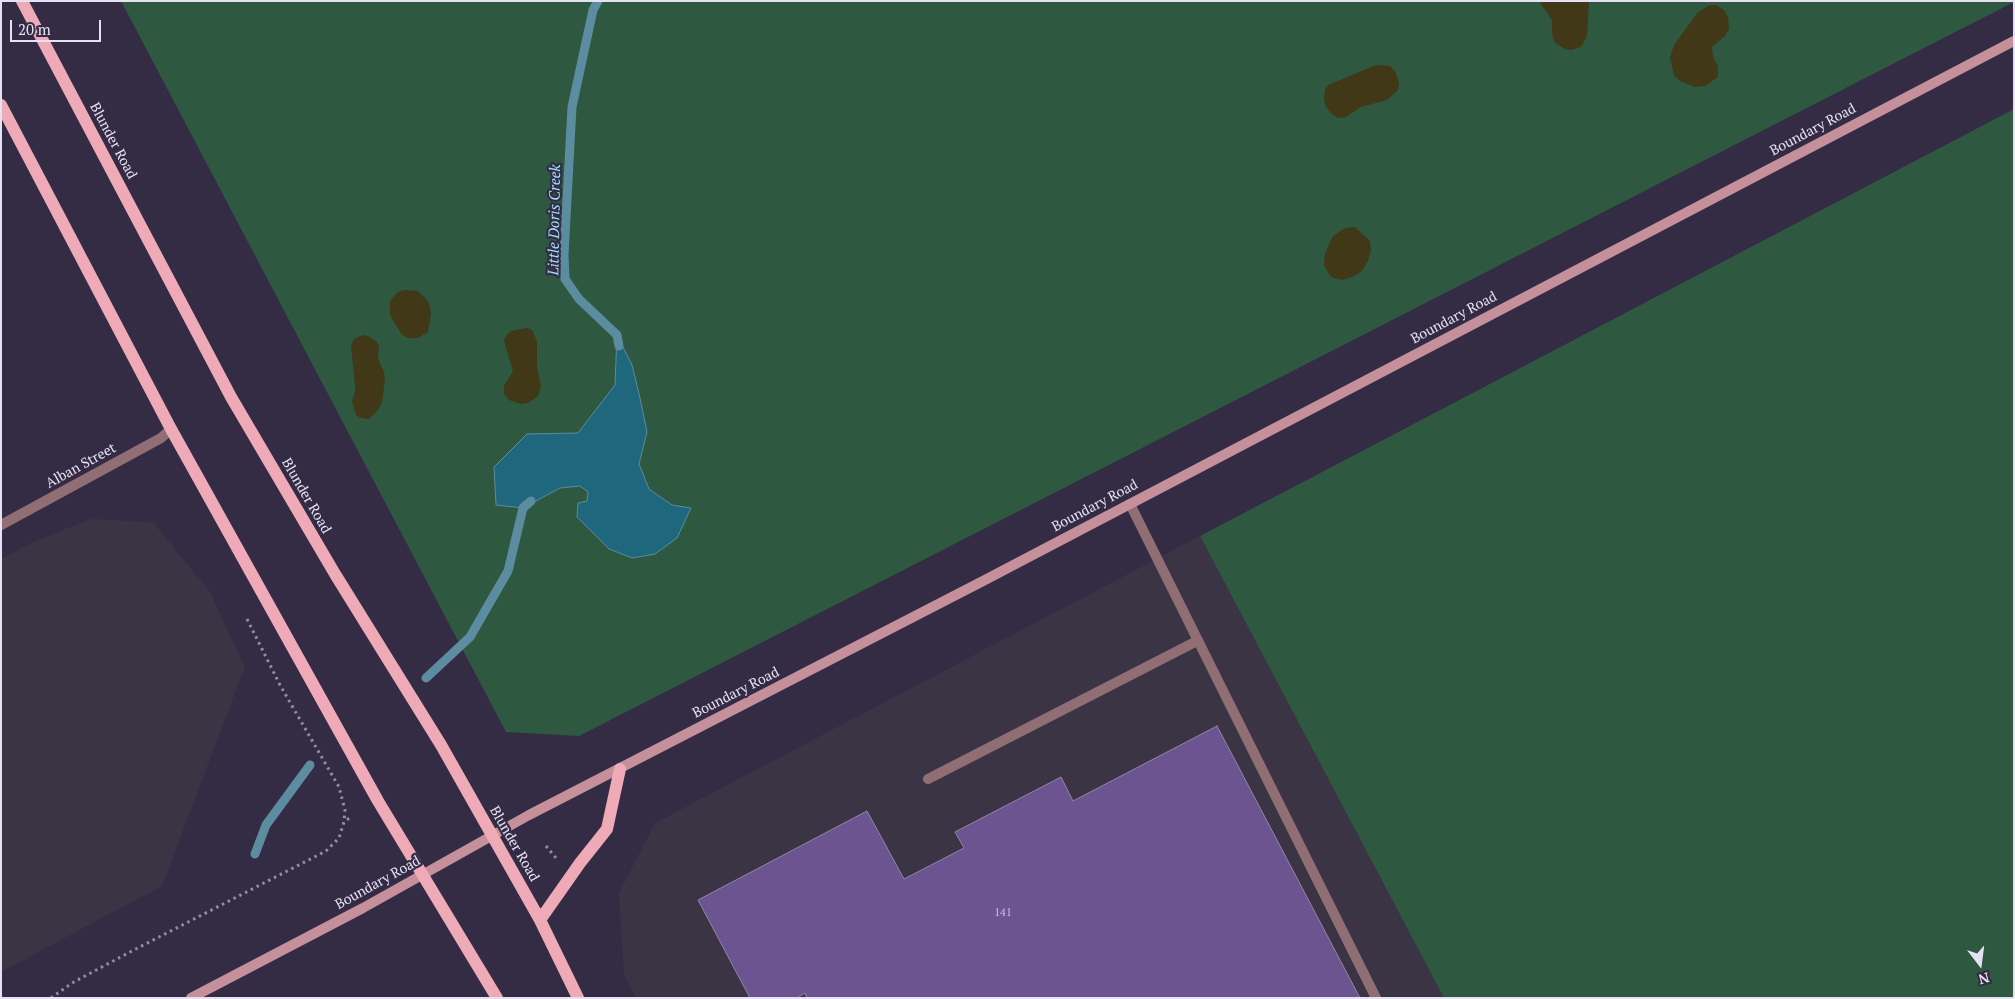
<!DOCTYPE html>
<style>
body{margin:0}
#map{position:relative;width:2015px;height:999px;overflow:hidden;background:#342b45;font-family:"PT Serif",serif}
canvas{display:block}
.frame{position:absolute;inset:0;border:2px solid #e7e2f3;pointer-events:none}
.north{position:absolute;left:1955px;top:939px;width:50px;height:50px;-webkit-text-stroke:4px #342b45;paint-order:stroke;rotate:165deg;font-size:14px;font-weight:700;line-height:20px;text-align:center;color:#e7e2f3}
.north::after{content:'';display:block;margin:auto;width:18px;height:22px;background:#e7e2f3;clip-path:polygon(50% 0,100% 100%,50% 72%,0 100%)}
.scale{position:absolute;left:10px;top:20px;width:91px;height:22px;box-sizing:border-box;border:2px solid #e7e2f3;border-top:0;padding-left:6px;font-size:15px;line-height:18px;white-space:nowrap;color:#e7e2f3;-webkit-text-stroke:4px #342b45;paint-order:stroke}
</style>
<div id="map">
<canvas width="2015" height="999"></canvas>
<div class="frame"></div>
<div class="north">N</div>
<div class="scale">20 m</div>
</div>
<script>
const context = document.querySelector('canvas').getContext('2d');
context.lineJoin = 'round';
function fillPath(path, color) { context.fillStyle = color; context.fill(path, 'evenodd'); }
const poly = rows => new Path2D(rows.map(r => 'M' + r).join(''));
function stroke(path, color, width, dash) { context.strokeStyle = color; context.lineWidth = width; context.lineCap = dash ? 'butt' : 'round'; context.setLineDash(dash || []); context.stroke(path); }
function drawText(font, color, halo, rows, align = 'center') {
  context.font = font + ' "PT Serif",serif'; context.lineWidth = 4.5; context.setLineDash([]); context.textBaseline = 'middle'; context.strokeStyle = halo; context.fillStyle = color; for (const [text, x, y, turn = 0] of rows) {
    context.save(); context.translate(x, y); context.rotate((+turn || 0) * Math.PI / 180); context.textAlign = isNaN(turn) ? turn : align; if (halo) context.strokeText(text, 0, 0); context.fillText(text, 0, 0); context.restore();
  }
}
fillPath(poly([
 [91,519,153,522,210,592,245,667,162,886,1,972,1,559,35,541],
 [1200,536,1444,998,636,998,624,975,619,893,655,823]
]), '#3b3445');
fillPath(poly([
 [121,1,2014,1,2014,2,579,736,506,732],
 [2014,109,2014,998,1444,998,1200,536]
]), '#2e5840');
fillPath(poly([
 [1539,1,1589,1,1587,36,1581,47,1571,50,1565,49,1554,42,1552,32,1552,20],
 [1710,5,1716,5,1724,10,1728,17,1729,29,1725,36,1712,47,1713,57,1718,66,1718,77,1705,86,1695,87,1680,81,1674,75,1670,57,1674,45,1698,12],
 [1376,65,1390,66,1395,71,1399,83,1398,90,1387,100,1361,107,1346,117,1338,118,1333,115,1326,107,1324,100,1325,89,1328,85],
 [1355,227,1370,241,1371,250,1368,261,1361,272,1352,277,1342,280,1331,277,1324,266,1325,253,1333,236,1345,228],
 [405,290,418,291,427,300,430,307,431,314,428,332,418,338,408,338,402,335,390,315,390,301,398,292],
 [527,328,532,330,537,341,537,367,541,386,538,396,528,403,521,404,509,400,504,394,504,386,513,371,504,341,505,337,511,331],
 [366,335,376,341,379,346,378,359,384,372,385,380,382,402,378,410,369,419,361,418,356,415,352,401,355,391,355,385,351,346,354,339,360,336]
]), '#403817');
const water = poly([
 [617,335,632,365,640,398,647,432,639,464,649,489,672,505,691,508,677,538,655,554,632,558,609,549,577,517,578,503,587,501,588,492,580,486,560,488,523,508,496,505,494,467,527,434,578,433,615,385,617,335]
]);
fillPath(water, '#1f677d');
stroke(water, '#5b8ca0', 1);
stroke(poly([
 [598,1,593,10,572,107,564,255,565,279,579,299,617,335,619,346],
 [426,678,470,637,508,571,523,508,531,501],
 [255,854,266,825,310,765]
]), '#5b8ca0', 9);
const building = poly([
 [1217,726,1360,998,807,998,805,993,797,998,750,998,698,900,867,811,904,879,964,848,955,832,1061,777,1073,801,1217,726]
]);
fillPath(building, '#6b5490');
stroke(building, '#9186a6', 1);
stroke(poly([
 [247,619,280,685,339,787,345,810,344,821],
 [546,846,556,858],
 [51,998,72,983,130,952,326,851,339,838,344,822,352,816]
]), '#958ea3', 3, [2.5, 4]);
stroke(poly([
 [1130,504,1376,998],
 [928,779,1197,641]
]), '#906e74', 10);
stroke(poly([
 [1,525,161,438,171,429]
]), '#906e74', 10);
stroke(poly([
 [191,998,363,908,529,815,983,581,2014,41]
]), '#c5909a', 10);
stroke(poly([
 [22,1,231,397,335,574,441,745,540,920,578,998],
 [1,105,171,429,378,801,497,998],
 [540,920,580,863,607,829,620,769]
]), '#efaab7', 12);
drawText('11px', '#c8beda', null, [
 ["141",1003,913]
]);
drawText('14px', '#e7e2f3', '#342b45', [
 ["Boundary Road",1813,130,-28],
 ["Blunder Road",113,141,62],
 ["Boundary Road",1454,318,-28],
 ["Alban Street",81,466,-29],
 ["Blunder Road",306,496,60],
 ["Boundary Road",1095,506,-28],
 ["Boundary Road",736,693,-27],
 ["Blunder Road",514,844,60],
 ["Boundary Road",378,883,-29]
]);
drawText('italic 15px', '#9de1f9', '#342b45', [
 ["Little Doris Creek",555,220,-89]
]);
</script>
